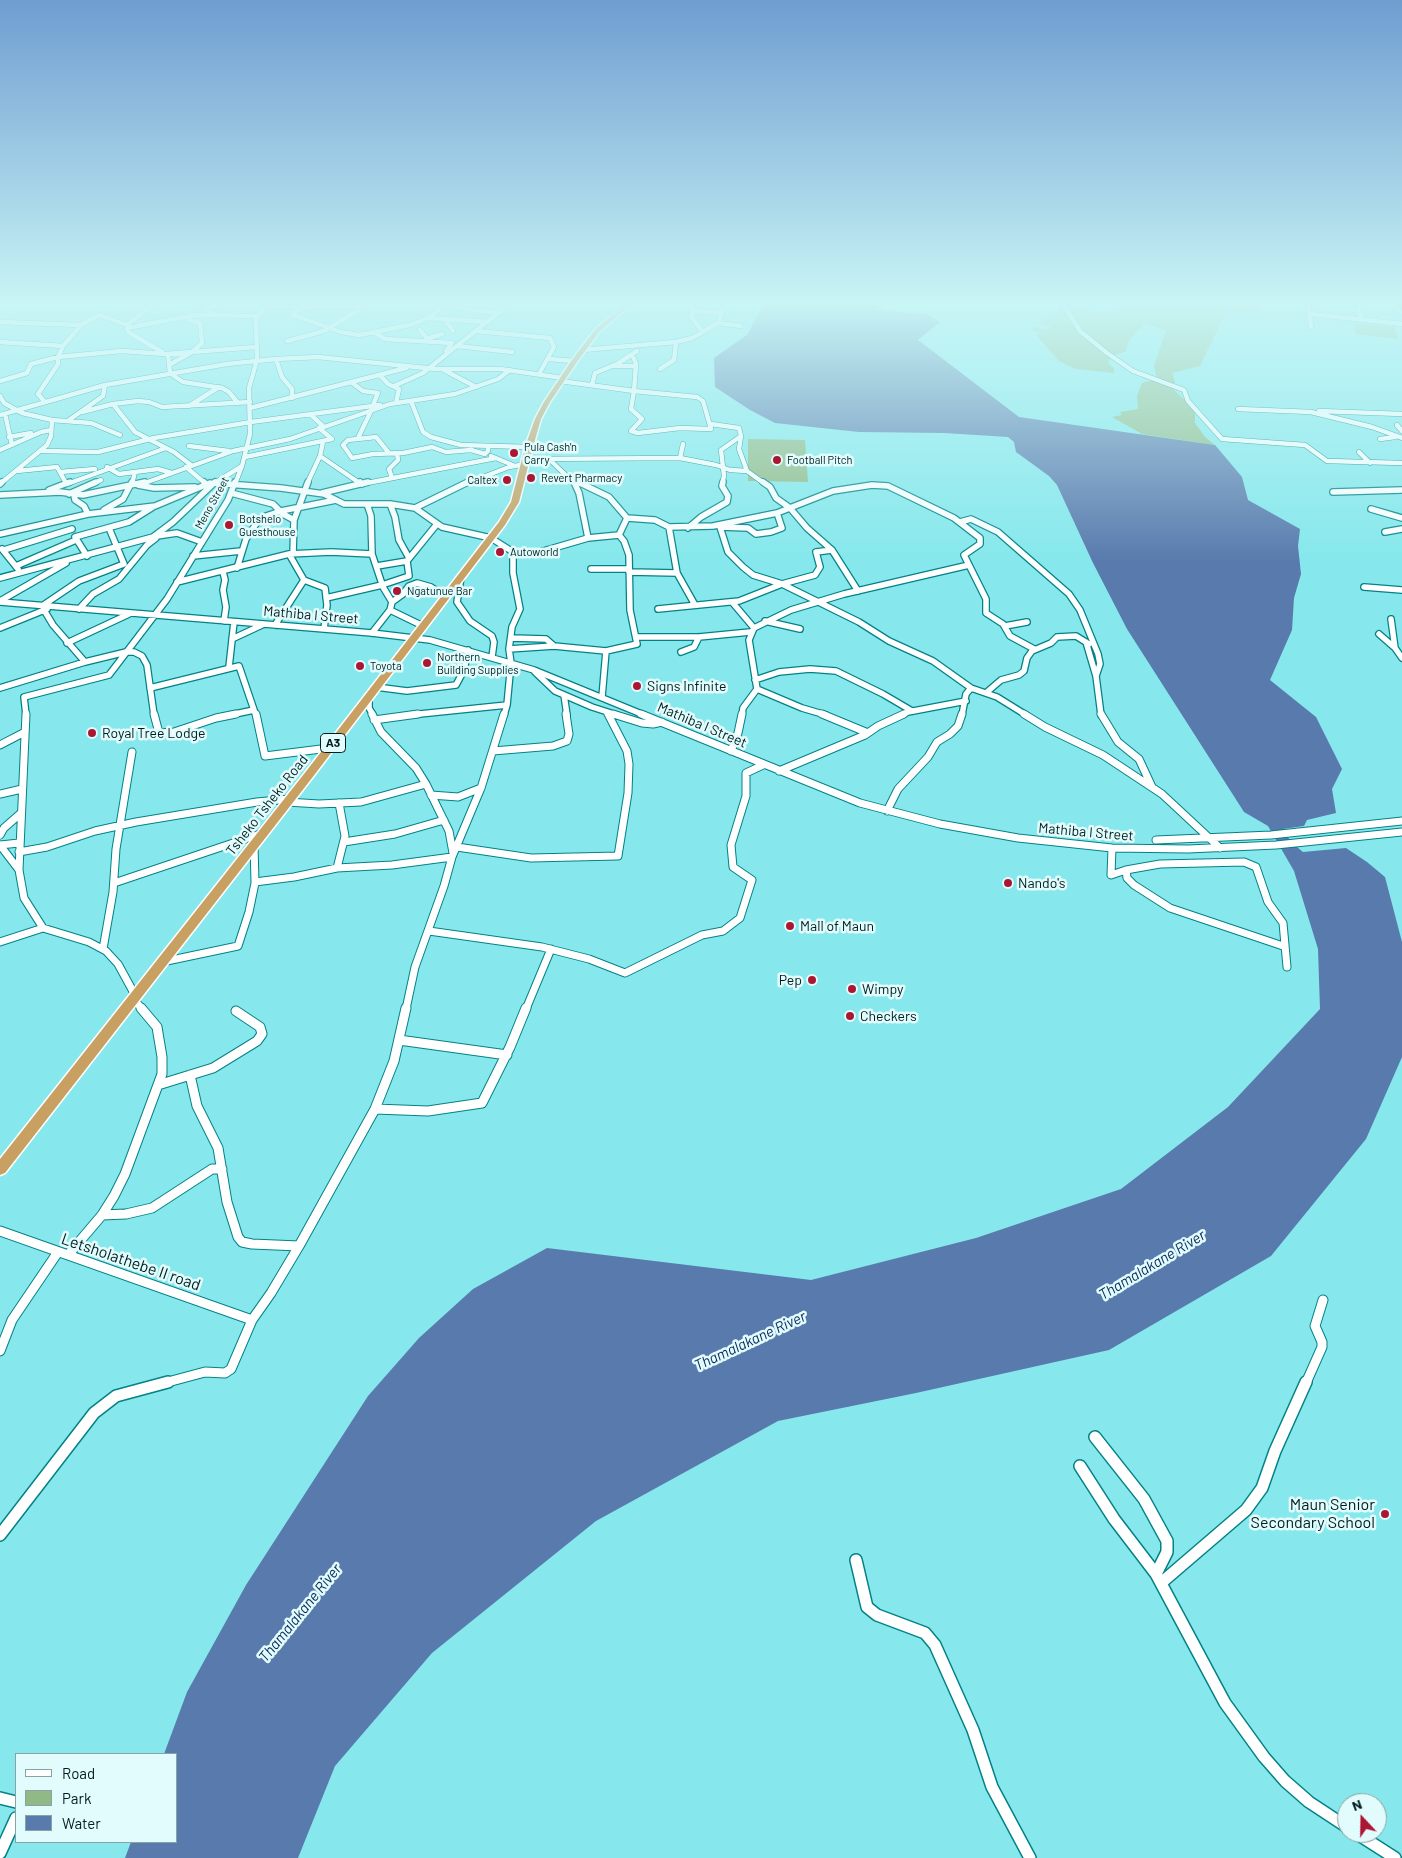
<!DOCTYPE html>
<style>
body{margin:0}
#map{position:relative;width:1402px;height:1858px;overflow:hidden;background:#86e8ec;font-family:Barlow,sans-serif}
canvas{display:block}
.legend{position:absolute;left:15px;top:1753px;width:162px;height:90px;box-sizing:border-box;background:#e2fcfd;border:1px solid #88a3a4;margin:0;padding:6px 9px;list-style:none;font-size:15px;color:#001d1e}
.legend li{display:flex;align-items:center;gap:10px;height:25px}
.legend b{width:25px;border:1px solid #88a3a4}
.north{position:absolute;left:1337px;top:1793px;width:50px;height:50px;box-sizing:border-box;background:#e2fcfd;border:1px solid #88a3a4;border-radius:50%;rotate:339deg;font-size:14px;font-weight:700;line-height:20px;text-align:center;color:#001d1e}
.north::after{content:'';display:block;margin:auto;width:18px;height:22px;background:#ab1632;clip-path:polygon(50% 0,100% 100%,50% 72%,0 100%)}
</style>
<div id="map">
<canvas width="1402" height="1858"></canvas>
<ul class="legend">
<li><b style="height:6px;background:#fff"></b>Road</li>
<li><b style="height:14px;background:#90b985"></b>Park</li>
<li><b style="height:14px;background:#597aad"></b>Water</li>
</ul>
<div class="north">N</div>
</div>
<script>
const context = document.querySelector('canvas').getContext('2d');
context.lineJoin = 'round';
function fillPath(path, color) { context.fillStyle = color; context.fill(path, 'evenodd'); }
const poly = rows => new Path2D(rows.map(r => 'M' + r).join(''));
function stroke(path, color, width, dash) { context.strokeStyle = color; context.lineWidth = width; context.lineCap = dash ? 'butt' : 'round'; context.setLineDash(dash || []); context.stroke(path); }
function drawText(font, color, halo, rows, align = 'center') {
  context.font = font + ' Barlow,sans-serif'; context.lineWidth = 5; context.setLineDash([]); context.textBaseline = 'middle'; context.strokeStyle = halo; context.fillStyle = color; for (const [text, x, y, turn = 0] of rows) {
    context.save(); context.translate(x, y); context.rotate((+turn || 0) * Math.PI / 180); context.textAlign = isNaN(turn) ? turn : align; if (halo) context.strokeText(text, 0, 0); context.fillText(text, 0, 0); context.restore();
  }
}
fillPath(poly([
 [1110,301,1248,301,1246,303,1259,305,1256,309,1266,316,1226,312,1200,366,1172,373,1175,382,1172,388,1195,410,1195,423,1205,437,1215,445,1142,434,1112,417,1122,415,1120,412,1138,409,1137,396,1142,383,1157,379,1154,366,1166,330,1144,324,1130,339,1125,352,1111,356,1108,363,1114,368,1114,373,1076,369,1059,361,1036,335,1040,332,1031,330,1036,327,1046,330,1051,327,1037,323,1059,311,1060,304,1102,313,1123,313,1123,310],
 [1355,323,1394,327,1398,339,1355,334],
 [748,439,805,440,808,482,748,481]
]), '#90b985');
fillPath(poly([
 [765,301,889,301,875,310,927,314,940,322,918,340,1019,417,1215,445,1242,477,1248,500,1300,529,1298,546,1301,574,1294,598,1292,630,1270,680,1316,717,1342,769,1332,789,1336,813,1307,820,1304,826,1283,829,1291,842,1303,852,1346,848,1367,862,1385,877,1402,942,1402,1057,1366,1139,1271,1256,1109,1350,916,1393,778,1421,596,1521,432,1653,335,1766,298,1858,125,1858,131,1842,176,1842,176,1754,164,1754,187,1692,246,1585,368,1396,419,1338,473,1289,547,1248,811,1280,976,1238,1121,1189,1228,1107,1320,1009,1318,949,1294,871,1268,826,1244,812,1127,629,1093,563,1057,485,1049,476,1016,452,1014,442,1008,437,944,433,859,432,775,423,750,410,715,387,714,358,747,335]
]), '#597aad');
const minorFar4 = poly([
 [157,301,127,325,127,328,128,332,162,352],
 [190,301,206,307,208,312,216,314],
 [1061,301,1080,331,1107,353,1133,371,1184,390,1188,401,1222,439,1305,445,1327,461,1402,463],
 [1308,301,1311,327],
 [1357,301,1361,320],
 [447,306,499,313],
 [265,307,355,307,369,301],
 [306,307,293,313,293,315,341,332,359,335,410,325,428,318,443,307,456,301],
 [691,310,722,313],
 [1310,314,1402,324],
 [428,318,488,322],
 [445,319,453,331],
 [0,322,81,325,99,315,127,325],
 [718,323,741,326],
 [127,328,196,315,257,316],
 [420,330,429,341],
 [477,331,550,338,554,347,539,374],
 [703,332,719,322,723,306],
 [375,333,385,339,452,343,446,351],
 [429,338,442,334],
 [287,341,324,331,359,310,358,307],
 [0,342,63,346,81,325],
 [457,346,512,352],
 [582,350,676,342,692,338,703,332,692,318,693,301],
 [168,354,170,373,177,378,183,382,222,388,229,392,238,403],
 [632,354,636,364,634,391],
 [276,359,282,377,292,389,292,398],
 [549,359,574,361],
 [169,365,192,352,202,343,200,323,189,320,190,316],
 [612,366,635,366],
 [442,369,476,387],
 [660,369,674,360,676,342],
 [380,375,388,384,399,389,396,403],
 [0,381,27,373,31,364,58,357,122,351,166,354,256,347],
 [560,381,634,391],
 [351,382,363,391,378,393,373,405],
 [592,385,595,373,617,364,637,351],
 [394,386,423,373,513,301],
 [634,391,697,397,703,401,711,429,680,428,638,433,631,431,642,419,631,409,634,391],
 [0,396,4,403,22,413,52,420,91,423,120,435],
 [44,401,38,394,58,364,58,357,63,346],
 [411,401,423,432,431,437,461,445,529,447],
 [113,404,135,432,174,452,191,465],
 [189,406,219,387],
 [250,408,406,368],
 [1238,409,1311,412,1372,427,1402,438],
 [1319,411,1402,414],
 [82,412,113,404,138,401,149,402,162,407,250,402],
 [5,414,12,445],
 [310,414,324,427],
 [0,415,105,385,227,364,276,359,318,357,436,369,500,369,563,378],
 [69,420,103,396,105,385],
 [711,424,739,428,741,436,739,449,747,471,765,484],
 [1397,425,1402,431],
 [9,437,31,433],
 [358,438,371,411],
 [1380,439,1395,437],
 [189,446,229,451],
 [0,450,41,432,51,430],
 [41,451,98,452,154,438,251,422,380,405],
 [1359,452,1370,463],
 [389,453,376,437,348,440,343,445,352,458,373,454,403,453,432,447,446,452,471,450,485,454,488,451,488,447],
 [320,456,361,484],
 [491,456,515,466],
 [245,457,332,439,319,428],
 [680,458,683,444],
 [526,459,680,458,716,465,730,470,747,471],
 [549,459,575,484],
 [107,467,119,474,158,469,172,473],
 [186,467,206,484],
 [17,471,57,467,66,483],
 [60,472,95,469],
 [392,478,389,469,398,460,397,453],
 [573,480,581,484],
 [213,483,221,484],
 [0,484,47,445,51,436,52,420],
 [67,484,166,448],
 [93,484,101,480],
 [132,484,135,472],
 [142,484,233,451,290,439,390,404,455,394,498,379,510,370],
 [213,484,242,466],
 [235,484,242,466,250,434,249,388,257,360,256,320,261,311,275,301],
 [307,484,320,456,323,442],
 [362,484,496,458],
 [465,484,509,467,526,464],
 [722,484,724,476,721,450,741,436]
]);
const minorFar3 = poly([
 [204,482,206,484],
 [360,482,362,484],
 [574,482,579,493,588,538],
 [578,482,609,497,627,518],
 [763,482,770,487,776,498,790,508,807,528,832,550,858,591],
 [213,483,281,488,324,494,344,504,390,504,415,508,442,527,491,538,513,552,521,554,540,552,588,538,619,535],
 [0,484,2,482],
 [138,485,154,488,195,487],
 [49,490,70,482],
 [1333,492,1402,490],
 [231,493,273,504,283,514,294,520],
 [322,493,368,482],
 [69,494,96,482],
 [0,495,60,492,83,495,145,482],
 [74,495,75,500,84,506,88,514],
 [367,504,371,516,372,554],
 [390,504,395,517,399,540,409,558],
 [415,508,468,482],
 [1371,509,1402,518],
 [104,510,123,499,132,482],
 [627,518,655,520,669,527,713,526,777,513,833,491,872,485,888,486,954,518,980,538,980,544,964,555,986,599,986,613,1003,624,1010,636,1034,649],
 [960,522,971,519,998,532,1069,594,1080,610,1098,654,1100,664,1096,676],
 [669,527,677,573,695,605],
 [720,527,728,552,743,567,753,575,782,584,815,575,820,567,816,552,832,550],
 [720,527,748,528,756,534,771,532,782,528,777,513],
 [688,528,701,517,727,502,728,496,722,486,723,482],
 [1385,532,1402,529],
 [0,534,88,514,155,506,210,483],
 [157,536,177,533,202,542],
 [75,537,129,522,153,507],
 [75,537,87,556],
 [2,549,18,569],
 [4,550,72,529],
 [289,554,304,580,325,588,327,605,324,629],
 [293,554,294,520,308,482],
 [193,556,241,551],
 [407,561,437,524],
 [16,566,76,540],
 [237,568,246,539,260,518,281,511,336,500],
 [591,569,629,569],
 [223,572,225,580,223,590,226,607,224,621],
 [629,572,677,573],
 [461,577,457,602,470,621,492,636,494,642,492,657],
 [0,578,153,537,173,522,215,482],
 [177,582,289,554,331,552,372,554,383,587,392,602,390,610,372,633],
 [1364,587,1402,590],
 [326,598,382,585,409,576,407,561,377,566],
 [0,601,66,563],
 [0,602,372,633,430,640,534,670,644,715],
 [392,602,403,594,409,586,417,583,431,587,446,597],
 [732,602,754,628],
 [42,606,79,581,124,564,109,528],
 [79,609,93,594,119,579,147,545,156,538],
 [658,609,739,601,782,584,859,622,889,641,933,661,971,688,997,697,1026,715],
 [44,610,53,625,85,662],
 [390,610,423,626],
 [1391,619,1395,648,1402,658],
 [765,621,800,629],
 [275,625,304,580],
 [1005,626,1027,622],
 [0,628,47,609],
 [1379,634,1395,648],
 [637,637,699,637,750,632],
 [511,638,546,639,554,646],
 [232,639,262,625],
 [1086,642,1096,676,1101,715],
 [67,643,129,614],
 [509,649,554,646,606,651,637,644,630,610,629,555,624,541,619,535,627,518],
 [681,652,694,647,699,637],
 [229,667,234,622],
 [535,672,555,691,592,707,617,715],
 [755,680,779,672,810,669,836,671,883,694,912,711],
 [376,687,407,691,456,685,464,670,468,650],
 [0,688,85,662,126,652,134,652,142,656,147,665,154,715],
 [150,688,239,666,254,710],
 [757,689,802,708,826,715],
 [987,692,1001,680,1019,675,1024,671,1027,658,1032,651,1051,643,1057,637,1076,636,1089,644],
 [564,695,567,715],
 [369,696,369,708,373,715],
 [602,697,606,651],
 [608,713,609,715],
 [26,715,24,697,109,675,167,599,228,500,235,482],
 [230,715,254,710,256,715],
 [410,715,507,705],
 [504,715,507,705,511,663,509,649,512,627,520,609,513,573,513,552],
 [742,715,743,708,757,689,749,640,754,628,791,610,844,594,969,565],
 [902,715,908,712,966,701],
 [962,715,966,694,971,688]
]);
const minorFar2 = poly([
 [154,714,159,733,174,732,216,718,236,714],
 [256,714,265,756,329,748],
 [372,714,381,732,416,768,426,784,449,831,453,853],
 [613,714,642,723,653,724,662,722],
 [641,714,860,803,940,824,1018,838,1112,848,1188,849,1276,845,1402,832],
 [822,714,868,733],
 [1024,714,1045,727,1103,755,1162,794,1220,848],
 [1101,714,1118,742,1139,759,1152,787],
 [374,720,418,714],
 [0,745,25,732],
 [493,751,553,746,567,741,569,734,566,714],
 [731,751,738,733,742,714],
 [779,771,865,735,878,726,904,714],
 [0,794,22,789],
 [431,795,458,797,481,788],
 [287,802,319,804,361,802,426,784],
 [887,811,898,789,928,757,937,742,950,734,958,726,962,714],
 [0,835,4,828,20,814],
 [1156,840,1271,835,1402,821],
 [344,842,395,834,444,820],
 [0,845,19,870,24,898,43,928,89,942,106,951,118,964,135,995],
 [0,845,19,843],
 [457,847,531,858,618,856,628,793,629,764,627,751,608,714],
 [1112,848,1111,875,1126,870,1160,864,1244,862,1256,867,1268,902,1283,923,1287,967],
 [19,852,47,847,95,831,136,822,257,802,289,799],
 [337,868,392,865,452,857],
 [19,870,26,714],
 [1126,870,1127,878,1134,885,1170,908,1283,946],
 [255,882,294,877,337,868,345,836,339,803],
 [114,883,263,833],
 [429,931,542,947,589,959,625,973,702,935,723,931,740,918,752,880,733,867,731,845,746,796,746,773,763,765],
 [0,942,43,928],
 [103,949,113,892,116,849,132,752],
 [162,962,238,946,249,912,255,883,254,844],
 [133,998,142,1009],
 [406,1009,415,967,444,886,452,857,481,788,504,714],
 [526,1009,551,949]
]);
const minorFar1 = poly([
 [399,1040,507,1055],
 [190,1075,197,1106,218,1148,227,1202,238,1237,242,1242,252,1244,299,1246],
 [158,1085,213,1068,257,1041,262,1034,260,1027,236,1011],
 [375,1109,428,1111,482,1103,510,1047,526,1008],
 [102,1215,126,1214,152,1208,212,1169,222,1169],
 [0,1231,252,1320],
 [68,1255,102,1215,114,1196,125,1174,162,1074,162,1057,157,1027,141,1008],
 [0,1351,12,1320,58,1252],
 [164,1383,205,1372,225,1373,231,1369,252,1320,271,1293,299,1246,375,1109,394,1061,406,1008],
 [1306,1383,1322,1347,1322,1342,1315,1326,1323,1300]
]);
const minor = poly([
 [1095,1437,1144,1499,1167,1541,1167,1552,1156,1574],
 [1080,1466,1114,1519,1156,1574,1225,1703,1264,1757,1285,1781,1309,1802,1347,1827],
 [0,1535,94,1413,116,1396,168,1382],
 [856,1560,867,1607,877,1615,925,1633,935,1645,973,1730,992,1787,1030,1858],
 [1161,1583,1246,1510,1262,1488,1275,1451,1306,1382],
 [0,1798,16,1802],
 [1356,1833,1395,1858],
 [0,1853,16,1818]
]);
const highway = poly([
 [629,301,635,301,599,332,577,362,550,402,541,419,533,447,519,502,505,525,312,778,5,1173,0,1175,0,1159,304,774,499,522,511,502,525,447,535,419,544,402,572,360,595,330,629,301],
 [1396,301,1402,301,1402,311,1399,309,1396,301]
]);
stroke(minorFar4, '#038286', 5.5);
stroke(minorFar3, '#038286', 8);
stroke(minorFar2, '#038286', 9);
stroke(minorFar1, '#038286', 11);
stroke(minor, '#038286', 14);
stroke(highway, '#fff', 3);
stroke(minorFar4, '#fff', 4.5);
stroke(minorFar3, '#fff', 5.5);
stroke(minorFar2, '#fff', 7);
stroke(minorFar1, '#fff', 9);
stroke(minor, '#fff', 11);
fillPath(highway, '#c7a062');
const sky = context.createLinearGradient(0, 0, 0, 561);
sky.addColorStop(0, '#6f9dd0');
sky.addColorStop(0.54, '#c9f5f6');
sky.addColorStop(1, '#c9f5f600');
context.fillStyle = sky;
context.fillRect(0, 0, 1402, 561);
for (const [x, y, r, color] of [
 [514,453,5,"#ab1632"],
 [777,460,5,"#ab1632"],
 [531,478,5,"#ab1632"],
 [507,480,5,"#ab1632"],
 [229,525,5,"#ab1632"],
 [500,552,5,"#ab1632"],
 [397,591,5,"#ab1632"],
 [427,663,5,"#ab1632"],
 [360,666,5,"#ab1632"],
 [637,686,5,"#ab1632"],
 [92,733,5,"#ab1632"],
 [1008,883,5,"#ab1632"],
 [790,926,5,"#ab1632"],
 [812,980,5,"#ab1632"],
 [852,989,5,"#ab1632"],
 [850,1016,5,"#ab1632"],
 [1385,1514,5,"#ab1632"]
]) { const dot = new Path2D(); dot.arc(x, y, r, 0, 2 * Math.PI); context.fillStyle = color; context.fill(dot); stroke(dot, '#e2fcfd', 2); }
drawText('11px', '#001d1e', '#e2fcfd', [
 ["Pula Cash'n",524,447],
 ["Carry",524,460],
 ["Football Pitch",787,460],
 ["Revert Pharmacy",541,478],
 ["Caltex",497,480,"right"],
 ["Botshelo",239,519],
 ["Guesthouse",239,532],
 ["Autoworld",510,552],
 ["Ngatunue Bar",407,591],
 ["Northern",437,657],
 ["Building Supplies",437,670],
 ["Toyota",370,666]
], 'left');
drawText('11px', '#001d1e', '#e2fcfd', [
 ["Meno Street",212,503,-61]
]);
for (const [x, y, w] of [
 [333,743,25]
]) { const box = new Path2D(); box.roundRect(x - w / 2, y - 9.5, w, 19, 4); context.fillStyle = '#e2fcfd'; context.fill(box); stroke(box, '#001d1e', 1); }
drawText('bold 12px', '#001d1e', null, [
 ["A3",333,743]
]);
drawText('14px', '#001d1e', '#e2fcfd', [
 ["Mathiba I Street",311,615,5],
 ["Mathiba I Street",702,725,23],
 ["Tsheko Tsheko Road",267,805,-52],
 ["Mathiba I Street",1086,832,5]
]);
drawText('14px', '#001d1e', '#e2fcfd', [
 ["Signs Infinite",647,686],
 ["Royal Tree Lodge",102,733],
 ["Nando's",1018,883],
 ["Mall of Maun",800,926],
 ["Pep",802,980,"right"],
 ["Wimpy",862,989],
 ["Checkers",860,1016]
], 'left');
drawText('italic 15px', '#082858', '#e2fcfd', [
 ["Thamalakane River",1152,1265,-31],
 ["Thamalakane River",750,1341,-25],
 ["Thamalakane River",300,1613,-51]
]);
drawText('16px', '#001d1e', '#e2fcfd', [
 ["Letsholathebe II road",131,1262,19]
]);
drawText('16px', '#001d1e', '#e2fcfd', [
 ["Maun Senior",1375,1505],
 ["Secondary School",1375,1523]
], 'right');
</script>
